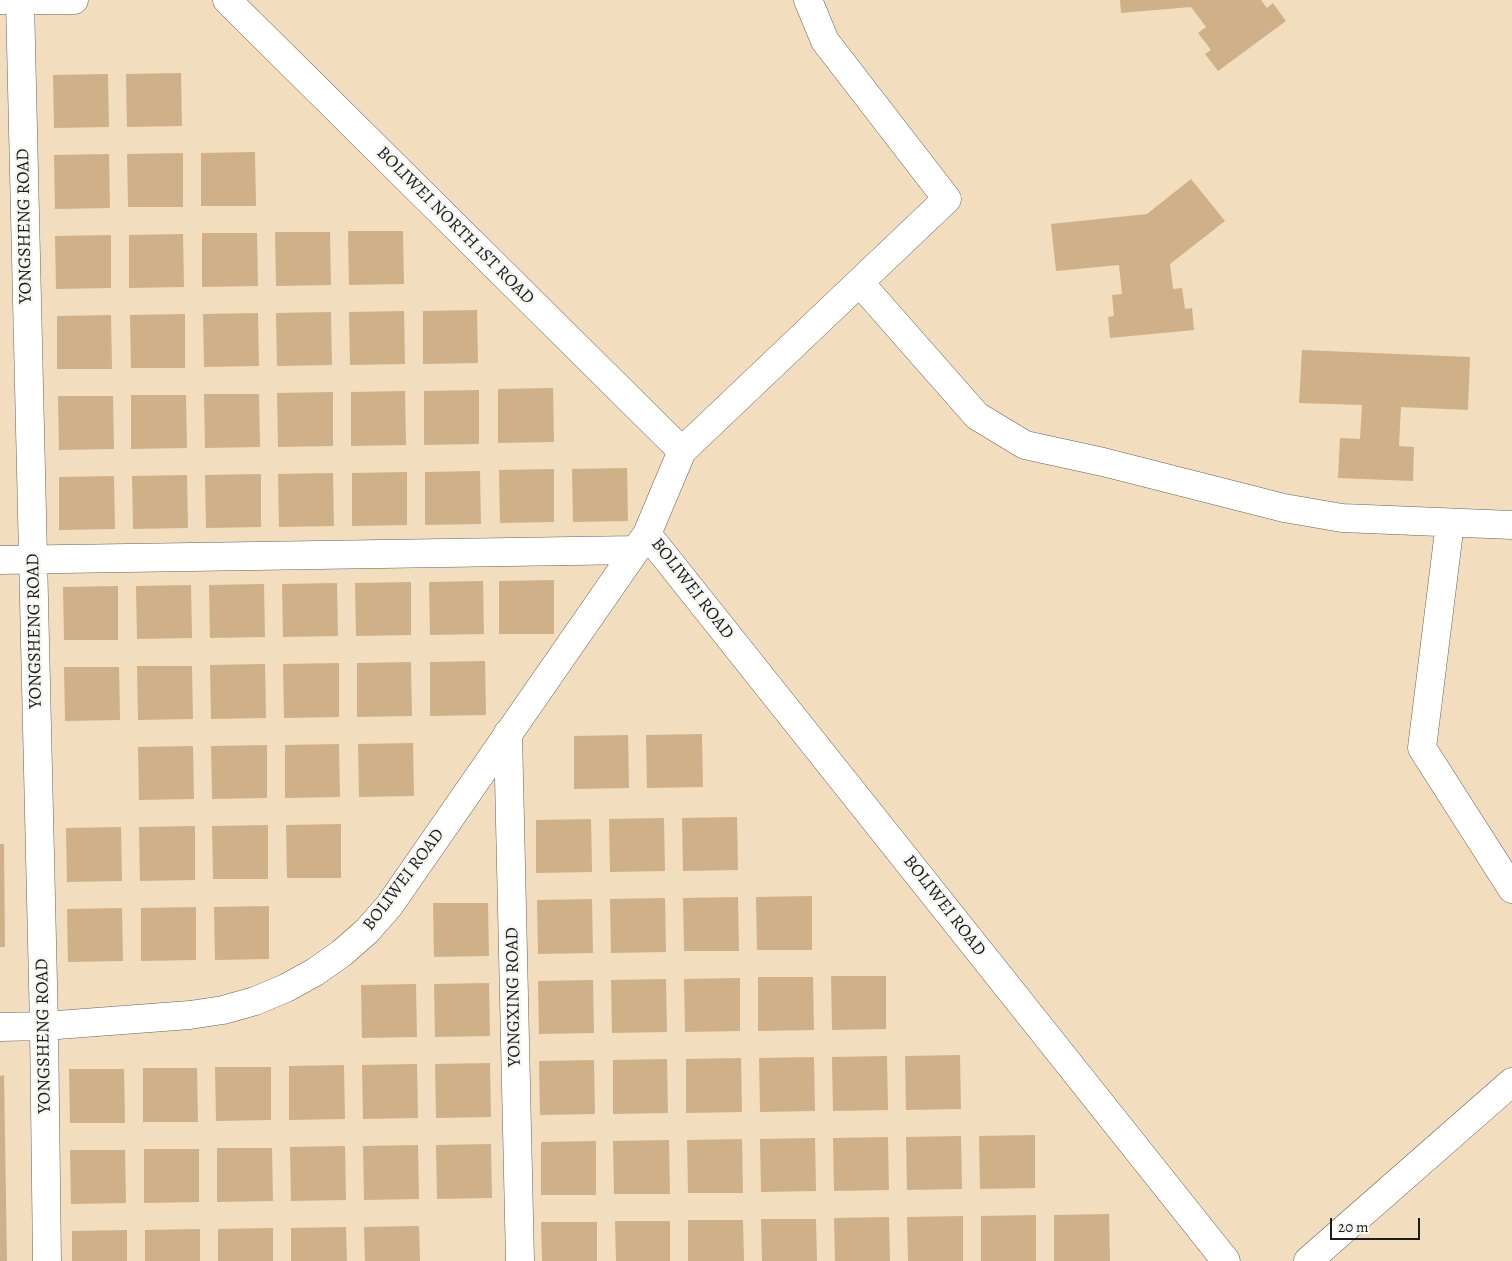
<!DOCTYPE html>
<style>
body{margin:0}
#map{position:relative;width:1512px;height:1261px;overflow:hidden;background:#f2ddbf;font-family:Alegreya,serif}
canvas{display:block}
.scale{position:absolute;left:1330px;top:1218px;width:90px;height:22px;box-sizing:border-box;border:2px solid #1c1c1c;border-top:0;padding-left:6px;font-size:15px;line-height:18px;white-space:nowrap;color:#1c1c1c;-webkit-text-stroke:4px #f6f6f2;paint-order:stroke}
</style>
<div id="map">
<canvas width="1512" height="1261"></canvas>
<div class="scale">20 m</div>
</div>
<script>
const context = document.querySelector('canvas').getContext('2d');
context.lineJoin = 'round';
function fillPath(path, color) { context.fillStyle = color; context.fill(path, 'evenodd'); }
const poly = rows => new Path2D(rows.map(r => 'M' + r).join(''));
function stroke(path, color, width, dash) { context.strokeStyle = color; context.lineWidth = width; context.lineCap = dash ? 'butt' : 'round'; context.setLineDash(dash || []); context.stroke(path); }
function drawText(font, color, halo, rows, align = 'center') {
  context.font = font + ' Alegreya,serif'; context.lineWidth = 5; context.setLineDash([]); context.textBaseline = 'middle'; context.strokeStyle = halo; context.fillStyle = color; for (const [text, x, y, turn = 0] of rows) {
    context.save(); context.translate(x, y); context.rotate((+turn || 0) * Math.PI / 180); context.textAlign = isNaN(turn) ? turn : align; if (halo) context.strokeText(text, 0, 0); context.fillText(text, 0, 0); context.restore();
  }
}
fillPath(poly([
 [1120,0,1261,0,1267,8,1273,3,1286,21,1218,71,1205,54,1211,50,1198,33,1206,27,1191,7,1121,13],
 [181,73,182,126,127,127,126,74],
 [108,74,109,127,54,128,53,75],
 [255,152,256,206,201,206,201,153],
 [183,153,183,207,128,207,127,154],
 [109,154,110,208,55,209,54,155],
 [1191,179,1225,221,1170,264,1173,289,1182,288,1185,309,1192,308,1194,330,1110,338,1108,317,1114,316,1112,295,1122,294,1119,265,1056,271,1051,224,1147,214],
 [348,231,403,231,404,284,349,285],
 [275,232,330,232,331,285,276,286],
 [202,233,257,233,258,286,202,287],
 [183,234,184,287,129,288,129,235],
 [111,235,111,288,56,289,55,236],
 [477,310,478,363,423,364,423,311],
 [404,311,405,364,350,365,349,312],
 [331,312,332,365,277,366,276,313],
 [258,313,259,366,204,367,203,314],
 [185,314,185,368,131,368,130,315],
 [111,315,112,369,57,369,57,316],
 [1302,350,1470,357,1468,410,1401,407,1399,446,1414,447,1413,481,1338,478,1340,438,1360,439,1362,405,1299,403],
 [553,388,554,442,498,443,498,389],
 [479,390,479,444,424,445,424,391],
 [405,391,406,445,351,446,351,392],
 [333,392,333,446,278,447,277,393],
 [204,394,259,394,260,447,205,448],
 [131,395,186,395,187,448,131,449],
 [58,396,113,396,114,449,59,450],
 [627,468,628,521,573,522,572,469],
 [554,469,554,522,500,523,499,470],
 [480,471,481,524,425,525,425,472],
 [407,472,407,525,352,526,352,473],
 [333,473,334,526,279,527,278,474],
 [261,474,261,527,206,528,205,475],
 [187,475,188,528,133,529,132,476],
 [114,476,115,529,59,530,59,477],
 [554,580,554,634,499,634,499,581],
 [483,581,484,634,430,635,429,582],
 [411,582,411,635,356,636,355,583],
 [337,583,338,636,283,637,282,584],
 [264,584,265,637,210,638,209,585],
 [191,585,192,638,137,639,136,586],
 [118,586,118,640,64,640,63,587],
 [485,661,486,715,430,716,430,662],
 [411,662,412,716,357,717,357,663],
 [339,663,339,717,284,718,283,664],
 [265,664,266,718,211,719,210,665],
 [137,666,192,666,193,719,138,720],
 [64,667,119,667,120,720,65,721],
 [702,734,703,787,647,788,646,735],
 [628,735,629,788,574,789,574,736],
 [413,743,414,796,359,797,358,744],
 [339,744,340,797,285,798,285,745],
 [267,745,267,798,212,799,211,746],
 [193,746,194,799,139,800,138,747],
 [737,817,738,870,683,871,682,818],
 [664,818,665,871,610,872,609,819],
 [591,819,592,872,536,873,536,820],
 [341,824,341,878,287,878,286,825],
 [268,825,268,879,213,879,212,826],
 [195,826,195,880,140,881,139,827],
 [121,827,122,881,67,882,66,828],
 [0,844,4,844,5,947,0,947],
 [812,896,812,950,757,950,756,897],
 [738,897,739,951,684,951,683,898],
 [665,898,666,952,611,953,610,899],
 [592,899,593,953,538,954,537,900],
 [433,903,488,903,489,956,434,957],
 [269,906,269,959,215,960,214,907],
 [196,907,196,960,141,961,141,908],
 [122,908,123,961,68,962,67,909],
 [831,976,886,976,886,1029,832,1030],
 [758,977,813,977,814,1030,758,1031],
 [740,978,740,1031,685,1032,684,979],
 [666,979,667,1032,612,1033,611,980],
 [593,980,594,1033,539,1034,538,981],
 [489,983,490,1036,435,1037,434,984],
 [416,984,417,1037,362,1038,361,985],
 [960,1055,961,1109,906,1110,905,1056],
 [887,1056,888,1110,833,1111,832,1057],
 [814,1057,815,1111,760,1112,759,1058],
 [741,1058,742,1112,686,1113,686,1059],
 [667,1059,668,1113,613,1114,613,1060],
 [594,1060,595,1114,540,1115,539,1061],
 [490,1063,491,1117,436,1118,435,1064],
 [417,1064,418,1118,363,1119,362,1065],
 [344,1065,345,1119,289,1120,289,1066],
 [215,1067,271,1067,271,1120,216,1121],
 [143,1068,197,1068,198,1122,143,1122],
 [69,1069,124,1069,125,1123,70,1123],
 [4,1075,7,1261,0,1261,0,1076],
 [1035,1135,1035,1188,980,1189,979,1136],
 [961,1136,962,1189,907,1190,906,1137],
 [888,1137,889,1190,834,1191,833,1138],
 [815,1138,816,1191,761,1192,760,1139],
 [742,1139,743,1193,688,1193,687,1140],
 [669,1140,670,1194,614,1194,613,1141],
 [596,1141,596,1195,541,1195,541,1142],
 [491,1144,492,1198,437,1199,436,1145],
 [418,1145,419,1199,364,1200,363,1146],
 [345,1146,346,1200,291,1201,290,1147],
 [217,1148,272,1148,273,1201,217,1202],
 [144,1149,199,1149,199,1202,144,1203],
 [70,1150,125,1150,126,1203,71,1204],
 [1109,1214,1110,1261,1054,1261,1054,1215],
 [1036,1215,1036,1261,981,1261,981,1216],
 [963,1216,963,1261,908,1261,907,1217],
 [889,1217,890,1261,835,1261,834,1218],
 [761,1219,816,1219,817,1261,762,1261],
 [688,1220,743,1220,744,1261,688,1261],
 [615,1221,670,1221,670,1261,616,1261],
 [541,1222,597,1222,597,1261,542,1261],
 [419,1226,420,1261,365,1261,364,1227],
 [346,1227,347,1261,291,1261,291,1228],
 [273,1228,273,1261,218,1261,218,1229],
 [200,1229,200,1261,145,1261,145,1230],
 [127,1230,127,1261,72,1261,72,1231]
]), '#d0b088');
const street = poly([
 [0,0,74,0],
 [227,0,682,451],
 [20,1,44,1026,47,1261],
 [860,283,977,416,1025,445,1103,462,1284,508,1342,518,1512,525],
 [1450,523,1422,748,1512,889],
 [647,534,682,451,947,199,825,41,808,0],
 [0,560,636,550],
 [508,733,520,1261],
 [0,1027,44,1026,190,1015,223,1010,255,1001,286,988,315,972,342,953,367,931,389,906,647,534,1226,1261],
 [1308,1261,1512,1082]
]);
stroke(street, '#676055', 29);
stroke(street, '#fff', 28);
drawText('18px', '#1c1c1c', '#f6f6f2', [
 ["YONGSHENG ROAD",25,226,-91],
 ["BOLIWEI NORTH 1ST ROAD",455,226,45],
 ["BOLIWEI ROAD",692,589,52],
 ["YONGSHENG ROAD",35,631,-91],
 ["BOLIWEI ROAD",404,880,-53],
 ["BOLIWEI ROAD",944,906,52],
 ["YONGXING ROAD",514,997,-91],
 ["YONGSHENG ROAD",44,1036,-91]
]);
</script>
